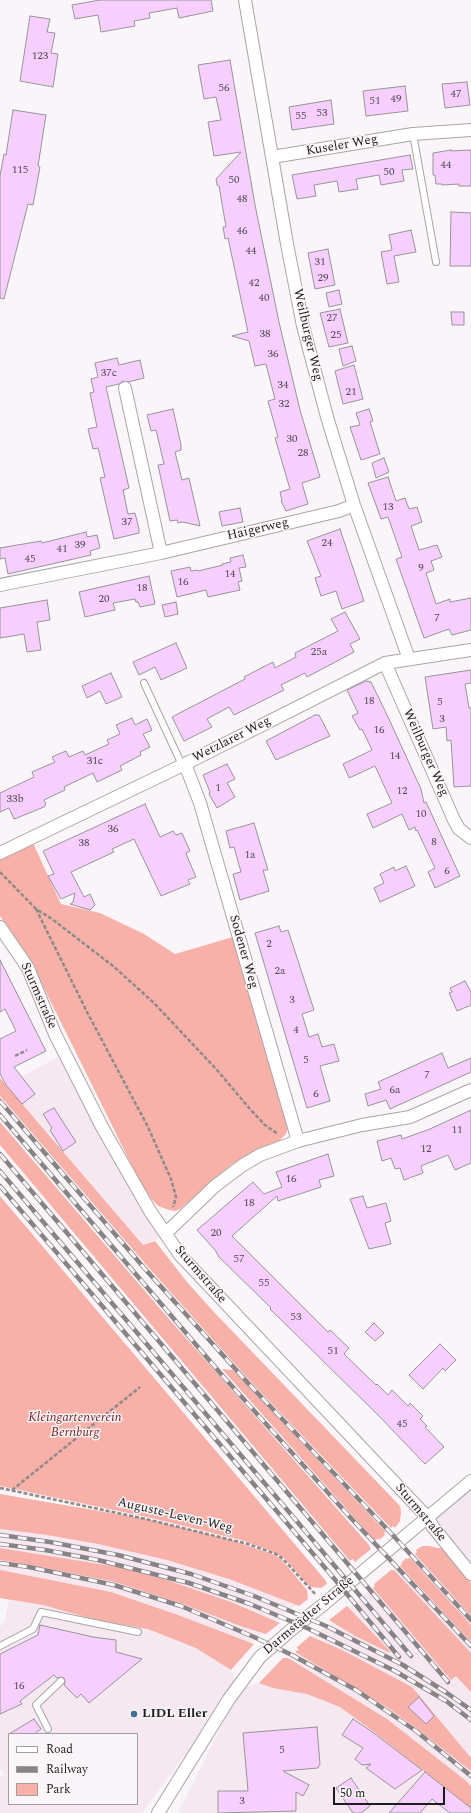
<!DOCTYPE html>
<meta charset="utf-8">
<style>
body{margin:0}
#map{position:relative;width:471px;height:1813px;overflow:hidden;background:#faf5f8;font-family:Spectral,serif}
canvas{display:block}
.legend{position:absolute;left:8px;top:1733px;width:130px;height:72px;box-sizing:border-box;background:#faf5f8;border:1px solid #a29ea0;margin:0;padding:5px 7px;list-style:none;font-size:12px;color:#1d1b1c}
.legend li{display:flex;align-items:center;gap:8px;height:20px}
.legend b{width:20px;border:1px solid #a29ea0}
.scale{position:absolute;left:333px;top:1787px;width:112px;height:18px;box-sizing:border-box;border:2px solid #1d1b1c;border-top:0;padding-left:5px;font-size:12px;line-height:14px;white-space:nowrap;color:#1d1b1c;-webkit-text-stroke:3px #faf5f8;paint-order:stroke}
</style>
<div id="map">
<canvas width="471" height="1813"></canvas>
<ul class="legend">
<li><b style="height:5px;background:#fff"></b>Road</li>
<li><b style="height:5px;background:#888486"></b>Railway</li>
<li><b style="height:11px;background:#f7b1a8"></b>Park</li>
</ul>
<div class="scale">50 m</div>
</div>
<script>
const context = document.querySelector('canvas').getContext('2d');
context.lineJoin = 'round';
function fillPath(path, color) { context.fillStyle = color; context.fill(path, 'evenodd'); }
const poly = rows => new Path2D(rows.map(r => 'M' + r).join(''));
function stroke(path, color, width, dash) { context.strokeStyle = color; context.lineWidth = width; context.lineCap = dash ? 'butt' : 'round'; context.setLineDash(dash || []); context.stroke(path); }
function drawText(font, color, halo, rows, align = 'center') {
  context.font = font + ' Spectral,serif'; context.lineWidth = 3; context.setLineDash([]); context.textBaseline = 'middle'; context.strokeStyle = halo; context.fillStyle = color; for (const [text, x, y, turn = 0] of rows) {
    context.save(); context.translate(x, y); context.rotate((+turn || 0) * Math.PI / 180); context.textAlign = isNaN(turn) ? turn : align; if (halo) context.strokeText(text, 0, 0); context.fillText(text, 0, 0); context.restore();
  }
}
fillPath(poly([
 [62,1055,161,1237,143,1245,6,1085],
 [471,1483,471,1572,435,1527,438,1511],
 [0,1495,35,1503,296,1605,250,1643,230,1668,237,1686,142,1813,0,1813,0,1777,5,1774,0,1769,0,1626,4,1623,9,1600,0,1598],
 [9,1734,137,1734,137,1804,9,1804],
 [417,1552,471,1598,471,1813,178,1813,240,1688,259,1683,263,1684,299,1649,296,1648,310,1636,313,1637,332,1622,329,1620,347,1606,349,1608,375,1586,374,1584,391,1570,393,1571,398,1568,406,1558,407,1559]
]), '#f6e8f0');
fillPath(poly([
 [33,843,61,904,100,913,144,934,175,954,233,937,288,1129,286,1134,279,1141,257,1150,232,1164,180,1209,175,1211,169,1210,158,1206,145,1192,31,962,0,916,0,858],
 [0,1078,143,1245,155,1241,187,1282,213,1311,400,1506,401,1513,400,1521,395,1528,393,1526,391,1528,250,1381,149,1268,0,1096],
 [0,1122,162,1311,369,1545,371,1549,355,1562,353,1559,350,1561,0,1145],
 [0,1196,326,1581,327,1584,321,1588,310,1587,284,1558,266,1549,241,1540,147,1517,0,1486],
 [222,1369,233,1370,386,1532,384,1533,385,1535,379,1540,378,1538,375,1541],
 [0,1494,146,1519,231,1540,275,1555,282,1560,307,1590,308,1599,299,1606,229,1579,167,1560,98,1544,47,1535,0,1529],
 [422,1546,429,1546,444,1549,471,1583,471,1616,415,1554,417,1552,416,1550],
 [0,1548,118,1567,167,1580,231,1602,280,1623,266,1634,243,1627,183,1604,115,1582,30,1565,0,1560],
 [406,1558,407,1559,410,1558,471,1625,471,1642,400,1566,402,1564,401,1563],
 [0,1570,111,1592,178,1615,254,1644,231,1670,196,1648,148,1629,100,1621,43,1605,0,1598],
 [391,1570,394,1570,471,1653,471,1692,456,1676,451,1680,373,1588,375,1586,374,1584],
 [347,1606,389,1650,390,1653,355,1636,329,1620],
 [310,1636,344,1651,412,1687,471,1758,471,1771,416,1728,388,1708,295,1652,299,1649,296,1648],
 [283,1658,288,1658,387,1719,465,1780,471,1786,471,1808,374,1732,340,1707,307,1694,273,1688,259,1683]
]), '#f7b1a8');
const building = poly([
 [100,0,211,0,213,11,179,18,177,8,149,13,150,18,134,21,135,26,101,32,98,15,75,19,72,5,100,0],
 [30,16,50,19,47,32,55,33,51,53,58,54,53,87,20,81,30,16],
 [230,60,255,205,279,322,300,410,320,477,302,483,308,504,286,511,281,501,282,501,280,492,290,489,275,438,278,437,268,401,275,399,266,364,255,366,249,341,232,336,248,332,228,238,225,239,223,227,226,227,219,186,217,185,216,179,241,152,214,156,208,122,221,120,216,97,204,99,198,65,230,60],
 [467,82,470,105,445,108,442,84,467,82],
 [405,86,408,111,366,116,363,91,405,86],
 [331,100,334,124,292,130,289,107,331,100],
 [13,110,46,115,38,166,40,167,33,205,28,204,4,299,0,298,0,176,4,154,6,155,13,110],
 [451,150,451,151,471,150,471,186,459,186,459,184,442,185,442,184,436,184,435,175,433,175,433,153,451,150],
 [410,155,413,169,402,170,404,181,381,185,379,175,356,179,358,189,339,192,337,181,314,185,316,196,297,199,292,175,410,155],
 [451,212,471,213,471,266,450,266,451,212],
 [411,230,416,252,394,256,399,282,387,284,381,252,392,250,389,235,411,230],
 [328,249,335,285,315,289,308,253,328,249],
 [339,290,342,304,329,307,326,293,339,290],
 [340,309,348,343,329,347,320,313,340,309],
 [451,312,464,312,464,325,452,325,451,312],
 [352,346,356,361,343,366,339,349,352,346],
 [117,358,119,365,140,360,144,378,128,382,123,381,119,384,106,387,129,488,123,490,128,514,135,513,139,529,139,533,114,539,100,478,105,477,98,448,93,449,88,429,97,427,90,393,94,392,91,379,98,377,95,363,117,358],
 [354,365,363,399,343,404,335,371,354,365],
 [173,409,181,445,181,450,175,452,182,480,189,478,200,526,183,522,178,523,177,520,170,521,158,465,164,464,156,430,151,431,147,415,173,409],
 [369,409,373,421,370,422,380,454,361,460,350,427,360,425,356,413,369,409],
 [384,458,389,472,376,478,372,463,384,458],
 [388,477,396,501,405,498,409,509,417,507,422,522,411,526,419,550,437,545,442,557,431,561,434,570,426,573,436,604,450,599,450,602,471,598,471,630,452,635,449,629,424,638,396,559,402,557,388,517,381,519,368,483,388,477],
 [240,508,243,522,222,526,219,512,240,508],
 [340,529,364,601,342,609,336,591,321,596,315,578,321,576,307,541,340,529],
 [86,532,87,537,97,535,100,548,90,551,91,555,8,574,5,558,0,559,0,548,41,541,42,543,86,532],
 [243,555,246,567,239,568,242,581,238,582,240,590,208,597,206,590,177,597,171,571,190,567,191,571,197,570,198,571,223,565,222,564,231,562,230,558,243,555],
 [149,576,155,604,140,607,138,602,136,602,135,599,113,603,115,610,85,617,79,592,149,576],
 [47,600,50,620,37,622,41,650,27,652,24,634,0,638,0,608,47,600],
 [176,602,178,614,165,617,162,605,176,602],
 [345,612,360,639,350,644,354,652,307,677,305,673,281,685,284,690,234,715,229,707,207,719,212,727,184,741,172,717,245,679,244,677,273,662,275,668,296,657,295,653,338,631,331,619,345,612],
 [176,643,187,668,161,680,155,667,139,675,133,662,176,643],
 [471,670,471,683,465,684,469,708,471,708,471,786,454,787,451,740,447,741,446,727,433,729,425,677,471,670],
 [111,673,122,697,106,704,100,691,87,698,82,686,111,673],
 [366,681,371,682,388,717,421,789,424,803,426,802,460,876,435,888,428,872,435,868,417,830,416,831,415,827,409,830,402,814,373,828,367,814,392,803,375,766,349,778,343,764,372,750,362,729,360,730,352,716,358,713,347,690,366,681],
 [315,715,319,715,330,736,276,760,266,741,315,715],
 [132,718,135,725,147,719,152,730,143,734,150,747,140,752,141,755,120,766,122,770,97,782,93,773,64,787,65,790,44,800,46,804,44,807,17,818,14,819,9,808,0,812,0,793,34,777,32,772,55,762,52,757,61,753,66,751,69,757,83,751,85,755,109,744,107,740,120,734,116,725,132,718],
 [227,764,235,779,227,783,235,797,217,808,209,794,210,792,203,775,227,764],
 [145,804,160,837,173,831,176,835,182,833,190,851,186,853,187,856,196,877,188,880,190,884,161,896,134,839,112,849,114,852,71,872,84,897,90,894,95,905,90,910,70,904,73,902,75,893,61,899,48,876,54,874,43,851,145,804],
 [254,823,268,870,263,870,269,891,240,900,233,874,241,872,234,847,230,848,226,831,254,823],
 [406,866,415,886,380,902,374,888,384,883,380,874,394,867,395,871,406,866],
 [279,926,281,932,288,930,314,1010,302,1014,309,1037,318,1034,322,1047,334,1044,339,1061,320,1066,330,1101,307,1108,255,933,279,926],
 [0,960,46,1051,14,1067,35,1094,22,1104,6,1085,0,1074,0,1039,16,1031,5,1009,0,1012,0,960],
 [465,981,471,992,471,1005,457,1011,449,993,452,992,450,988,465,981],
 [442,1053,448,1068,471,1058,471,1072,390,1109,386,1100,368,1106,365,1094,381,1089,378,1082,442,1053],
 [54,1108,76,1142,63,1151,50,1130,52,1128,43,1114,54,1108],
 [471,1110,471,1163,455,1170,448,1155,421,1166,423,1173,404,1180,400,1168,395,1169,391,1158,382,1161,377,1141,401,1135,402,1139,430,1129,471,1110],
 [328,1154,334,1176,319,1180,321,1187,278,1201,277,1196,232,1236,328,1332,330,1330,349,1348,344,1354,376,1385,377,1384,388,1395,392,1390,408,1406,410,1403,423,1416,420,1419,427,1426,425,1427,444,1447,425,1464,378,1415,270,1309,271,1308,219,1257,215,1250,197,1230,253,1182,264,1194,282,1187,276,1172,328,1154],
 [363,1196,367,1208,386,1203,391,1221,385,1223,391,1244,369,1249,350,1199,363,1196],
 [374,1323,384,1333,375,1341,365,1332,374,1323],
 [440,1344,456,1360,445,1371,443,1368,423,1389,409,1375,440,1344],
 [40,1625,93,1637,116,1640,116,1652,142,1659,89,1703,81,1694,77,1698,64,1685,65,1682,64,1678,60,1677,57,1678,54,1675,20,1701,22,1704,0,1714,0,1654,38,1635,40,1625],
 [419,1697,434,1716,426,1724,408,1707,419,1697],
 [34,1719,41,1729,34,1734,9,1734,34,1719],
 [353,1719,371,1731,422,1770,395,1789,366,1768,371,1764,362,1765,355,1759,363,1748,342,1735,353,1719],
 [317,1727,320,1764,318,1768,283,1771,309,1785,303,1796,296,1792,296,1811,218,1813,218,1791,248,1791,243,1733,317,1727],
 [425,1772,471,1808,471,1813,450,1813,432,1799,420,1813,389,1813,425,1772],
 [351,1778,370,1806,361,1813,353,1813,336,1788,351,1778]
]);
fillPath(building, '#f6cffe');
stroke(building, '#979498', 1);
const lane = poly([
 [413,134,436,262],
 [144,683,182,765],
 [0,1646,33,1629,41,1612,138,1632],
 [48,1729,36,1705,61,1681]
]);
const street = poly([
 [245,0,287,244,303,326,327,417,354,505,409,659],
 [272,157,413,134,471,130],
 [125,388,161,553],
 [0,585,161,553,339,511,354,505],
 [385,663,454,820,459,829,471,838],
 [185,764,200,803,298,1141],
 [0,853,185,764,385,663,471,650],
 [0,927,28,968,55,1034,102,1127,150,1211,180,1255,428,1518,433,1527,471,1574],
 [166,1233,215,1186,243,1165,260,1155,298,1141,362,1125,410,1117,471,1090],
 [158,1813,229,1699,260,1657,291,1630,324,1604,471,1481]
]);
stroke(lane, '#aaa5a8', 8);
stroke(street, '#aaa5a8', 14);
stroke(poly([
 [0,872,36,909,52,919,113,966,154,1003,217,1070,250,1109,265,1125,278,1134],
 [36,909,87,1012,148,1127,171,1179,176,1197,173,1207],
 [15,1056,27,1050],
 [0,1488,146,1519,248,1544,276,1554,283,1559,316,1595],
 [12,1490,140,1387]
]), '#8e8a8c', 2.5, [4, 2]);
stroke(lane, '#fff', 6);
stroke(street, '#fff', 12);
const rail = poly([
 [0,1101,146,1270,248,1383,388,1530,471,1620],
 [0,1115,221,1374,349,1516,471,1646],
 [0,1154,448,1682],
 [0,1171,411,1656],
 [0,1186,332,1576,399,1657],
 [0,1535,50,1542,118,1555,191,1574,254,1596,326,1626,403,1665,447,1693,471,1710],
 [0,1544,45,1550,98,1560,189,1583,250,1604,307,1628,395,1671,446,1701,471,1720],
 [0,1563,29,1567,114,1585,181,1606,254,1637,292,1655,356,1690,416,1731,471,1776]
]);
stroke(rail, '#888486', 4.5);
stroke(rail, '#faf5f8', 3, [9]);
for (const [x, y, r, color] of [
 [134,1714,4,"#3b728d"]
]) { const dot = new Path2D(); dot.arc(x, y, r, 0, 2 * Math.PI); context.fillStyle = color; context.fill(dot); stroke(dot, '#faf5f8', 1.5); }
drawText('11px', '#534854', null, [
 ["123",40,57],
 ["56",224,89],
 ["47",456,95],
 ["49",396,100],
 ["51",375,102],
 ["53",322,114],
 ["55",301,117],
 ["44",446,166],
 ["115",20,171],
 ["50",389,173],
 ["50",234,181],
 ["48",242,200],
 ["46",242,232],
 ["44",251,252],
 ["31",320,263],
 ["29",323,279],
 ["42",254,284],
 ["40",264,299],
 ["27",332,319],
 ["38",265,335],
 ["25",336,336],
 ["36",273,355],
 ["37c",109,374],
 ["34",283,386],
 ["21",351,393],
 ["32",284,405],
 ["30",292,440],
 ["28",303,454],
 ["13",388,508],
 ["37",127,523],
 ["24",327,544],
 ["39",80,546],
 ["41",62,550],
 ["45",30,560],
 ["9",421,569],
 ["14",230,575],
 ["16",183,583],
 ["18",142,589],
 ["20",104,600],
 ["7",437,619],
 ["25a",319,653],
 ["18",369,702],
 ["5",440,703],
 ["3",442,720],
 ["16",379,731],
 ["14",395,757],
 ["31c",95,762],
 ["1",218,789],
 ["12",402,792],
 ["33b",15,800],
 ["10",421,815],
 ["36",113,830],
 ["8",434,843],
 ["38",84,844],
 ["1a",250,856],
 ["6",447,872],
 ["2",269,945],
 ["2a",280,972],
 ["3",292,1001],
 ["4",296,1031],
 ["5",306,1061],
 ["7",427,1076],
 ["6a",395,1091],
 ["6",316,1095],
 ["11",457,1131],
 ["12",426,1150],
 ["16",291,1180],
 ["18",249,1204],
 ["20",216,1234],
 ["57",239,1260],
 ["55",264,1284],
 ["53",296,1318],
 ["51",333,1352],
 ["45",402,1425],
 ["16",19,1687],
 ["5",282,1751],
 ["3",242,1802]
]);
drawText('13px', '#1d1b1c', '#faf5f8', [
 ["Kuseler Weg",342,146,-10],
 ["Weilburger Weg",307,335,77],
 ["Haigerweg",258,530,-13],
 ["Wetzlarer Weg",232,740,-27],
 ["Weilburger Weg",425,753,66],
 ["Sodener Weg",243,952,74],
 ["Sturmstraße",38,996,66],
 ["Sturmstraße",200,1275,49],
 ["Sturmstraße",420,1513,50],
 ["Auguste-Leven-Weg",175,1516,13],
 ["Darmstädter Straße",309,1616,-40]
]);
drawText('italic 13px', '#771e1a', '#faf5f8', [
 ["Kleingartenverein",75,1418],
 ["Bernburg",75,1433]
]);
drawText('bold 13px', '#1d1b1c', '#faf5f8', [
 ["LIDL Eller",142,1714]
], 'left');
</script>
